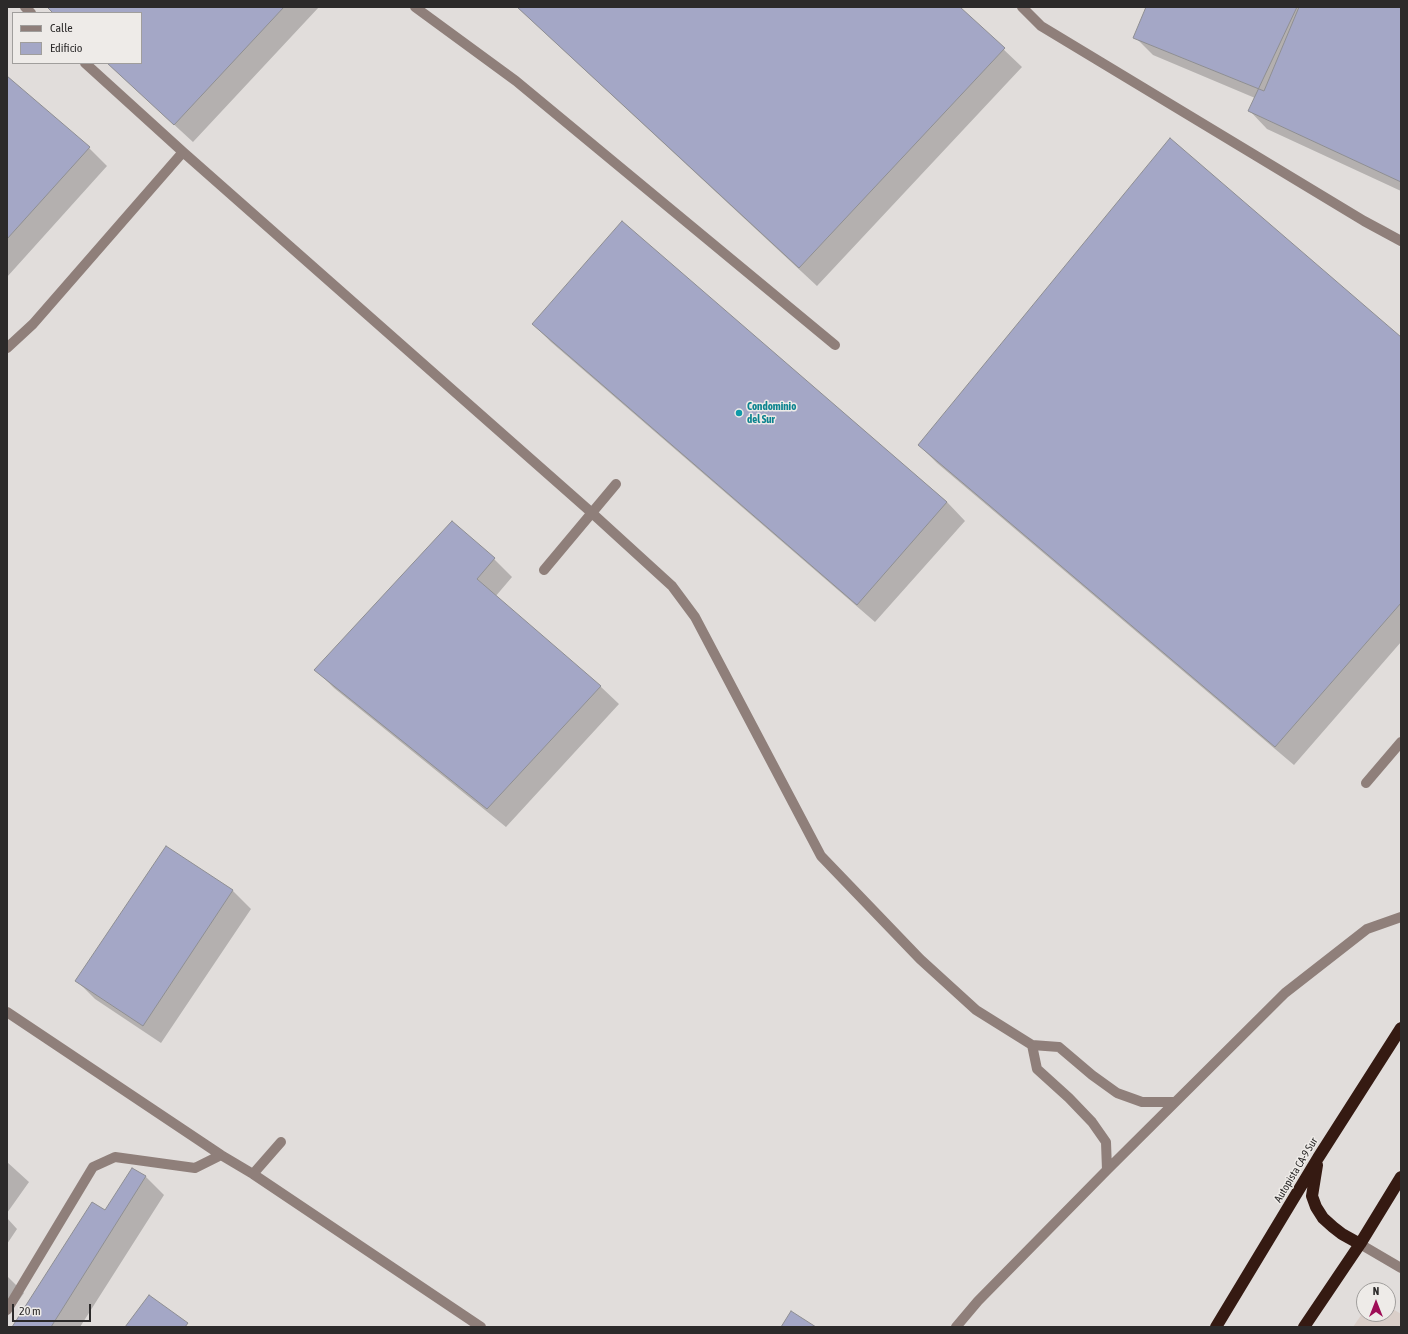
<!DOCTYPE html>
<style>
body{margin:0}
#map{position:relative;width:1408px;height:1334px;overflow:hidden;background:#e1dddb;font-family:"Asap Condensed",sans-serif}
canvas{display:block}
.frame{position:absolute;inset:0;border:8px solid #2c2a2a;pointer-events:none}
.legend{position:absolute;left:12px;top:12px;width:130px;height:52px;box-sizing:border-box;background:#eeebe8;border:1px solid #a09e9c;margin:0;padding:5px 7px;list-style:none;font-size:12px;color:#2c2a2a}
.legend li{display:flex;align-items:center;gap:8px;height:20px}
.legend b{width:20px;border:1px solid #a09e9c}
.north{position:absolute;left:1356px;top:1282px;width:40px;height:40px;box-sizing:border-box;background:#eeebe8;border:1px solid #a09e9c;border-radius:50%;rotate:0deg;font-size:11px;font-weight:700;line-height:16px;text-align:center;color:#2c2a2a}
.north::after{content:'';display:block;margin:auto;width:14px;height:18px;background:#9e0d56;clip-path:polygon(50% 0,100% 100%,50% 72%,0 100%)}
.scale{position:absolute;left:12px;top:1304px;width:79px;height:18px;box-sizing:border-box;border:2px solid #2c2a2a;border-top:0;padding-left:5px;font-size:12px;line-height:14px;white-space:nowrap;color:#2c2a2a;-webkit-text-stroke:3px #eeebe8;paint-order:stroke}
</style>
<div id="map">
<canvas width="1408" height="1334"></canvas>
<div class="frame"></div>
<ul class="legend">
<li><b style="height:5px;background:#8f7f7a"></b>Calle</li>
<li><b style="height:11px;background:#a4a7c6"></b>Edificio</li>
</ul>
<div class="north">N</div>
<div class="scale">20 m</div>
</div>
<script>
const context = document.querySelector('canvas').getContext('2d');
context.lineJoin = 'round';
function fillPath(path, color) { context.fillStyle = color; context.fill(path, 'evenodd'); }
const poly = rows => new Path2D(rows.map(r => 'M' + r).join(''));
function stroke(path, color, width, dash) { context.strokeStyle = color; context.lineWidth = width; context.lineCap = dash ? 'butt' : 'round'; context.setLineDash(dash || []); context.stroke(path); }
function drawText(font, color, halo, rows, align = 'center') {
  context.font = font + ' "Asap Condensed",sans-serif'; context.lineWidth = 3; context.setLineDash([]); context.textBaseline = 'middle'; context.strokeStyle = halo; context.fillStyle = color; for (const [text, x, y, turn = 0] of rows) {
    context.save(); context.translate(x, y); context.rotate((+turn || 0) * Math.PI / 180); context.textAlign = isNaN(turn) ? turn : align; if (halo) context.strokeText(text, 0, 0); context.fillText(text, 0, 0); context.restore();
  }
}
fillPath(poly([
 [1388,1306,1401,1314,1401,1327,1353,1327,1364,1311,1364,1314,1388,1314]
]), '#dacfc9');
fillPath(poly([
 [47,7,319,7,193,142,107,63,141,63,141,13,53,13],
 [517,7,959,7,1022,67,817,286],
 [1147,7,1401,7,1401,191,1267,129,1249,110,1255,98,1153,55,1135,37],
 [7,78,89,148,107,166,7,277],
 [622,222,947,502,965,521,875,622,551,342,533,324],
 [1401,339,1401,642,1294,765,937,463,919,445],
 [494,559,512,577,495,597,600,686,619,704,506,827,334,688,316,670],
 [166,847,233,891,251,909,161,1043,95,999,77,981],
 [7,1162,29,1182,7,1213],
 [132,1169,146,1177,164,1195,80,1327,14,1327,106,1211],
 [7,1218,17,1229,7,1244],
 [7,1276,24,1293,7,1317]
]), '#0003');
const building = poly([
 [47,7,284,7,174,125,107,63,141,63,141,13,53,13,47,7],
 [517,7,960,7,1005,48,799,268,517,7],
 [1146,7,1299,7,1264,91,1133,38,1146,7],
 [1297,7,1401,7,1401,182,1248,111,1297,7],
 [7,76,90,147,7,239,7,76],
 [1170,138,1401,337,1401,603,1275,747,918,445,1170,138],
 [622,221,947,502,857,605,532,324,622,221],
 [452,521,495,558,477,579,601,686,487,809,314,670,452,521],
 [166,846,233,890,143,1026,75,981,166,846],
 [132,1168,146,1176,51,1327,12,1327,92,1202,105,1210,132,1168],
 [149,1295,188,1323,185,1327,125,1327,149,1295],
 [791,1311,816,1327,781,1327,791,1311]
]);
fillPath(building, '#a4a7c6');
stroke(building, '#8e8e92', 1);
stroke(poly([
 [25,7,31,13],
 [415,7,516,81,835,345],
 [1022,7,1041,26,1364,221,1401,241],
 [85,63,183,152,592,513,672,586,695,617,821,856,920,959,976,1010,1032,1045,1059,1047,1092,1075,1117,1093,1142,1102,1175,1102],
 [7,348,33,324,183,152],
 [544,570,616,484],
 [1366,783,1401,742],
 [7,1012,221,1155,253,1174,481,1327],
 [1032,1045,1037,1069,1069,1098,1092,1122,1106,1142,1107,1170],
 [253,1174,281,1142],
 [1360,1244,1401,1268],
 [7,1310,93,1167,115,1157,195,1168,221,1155],
 [956,1327,978,1301,1107,1170,1285,993,1367,929,1401,917]
]), '#8f7f7a', 10);
stroke(poly([
 [1317,1165,1312,1196,1316,1207,1323,1218,1333,1227,1342,1234,1360,1244],
 [1216,1327,1318,1158,1401,1028],
 [1304,1327,1360,1244,1401,1177]
]), '#351a12', 12);
for (const [x, y, r, color] of [
 [739,413,4,"#0f9aa8"]
]) { const dot = new Path2D(); dot.arc(x, y, r, 0, 2 * Math.PI); context.fillStyle = color; context.fill(dot); stroke(dot, '#eeebe8', 1.5); }
drawText('bold 11px', '#0d838f', '#eeebe8', [
 ["Condominio",747,407],
 ["del Sur",747,420]
], 'left');
drawText('11px', '#2c2a2a', '#eeebe8', [
 ["Autopista CA-9 Sur",1296,1170,-59]
]);
</script>
